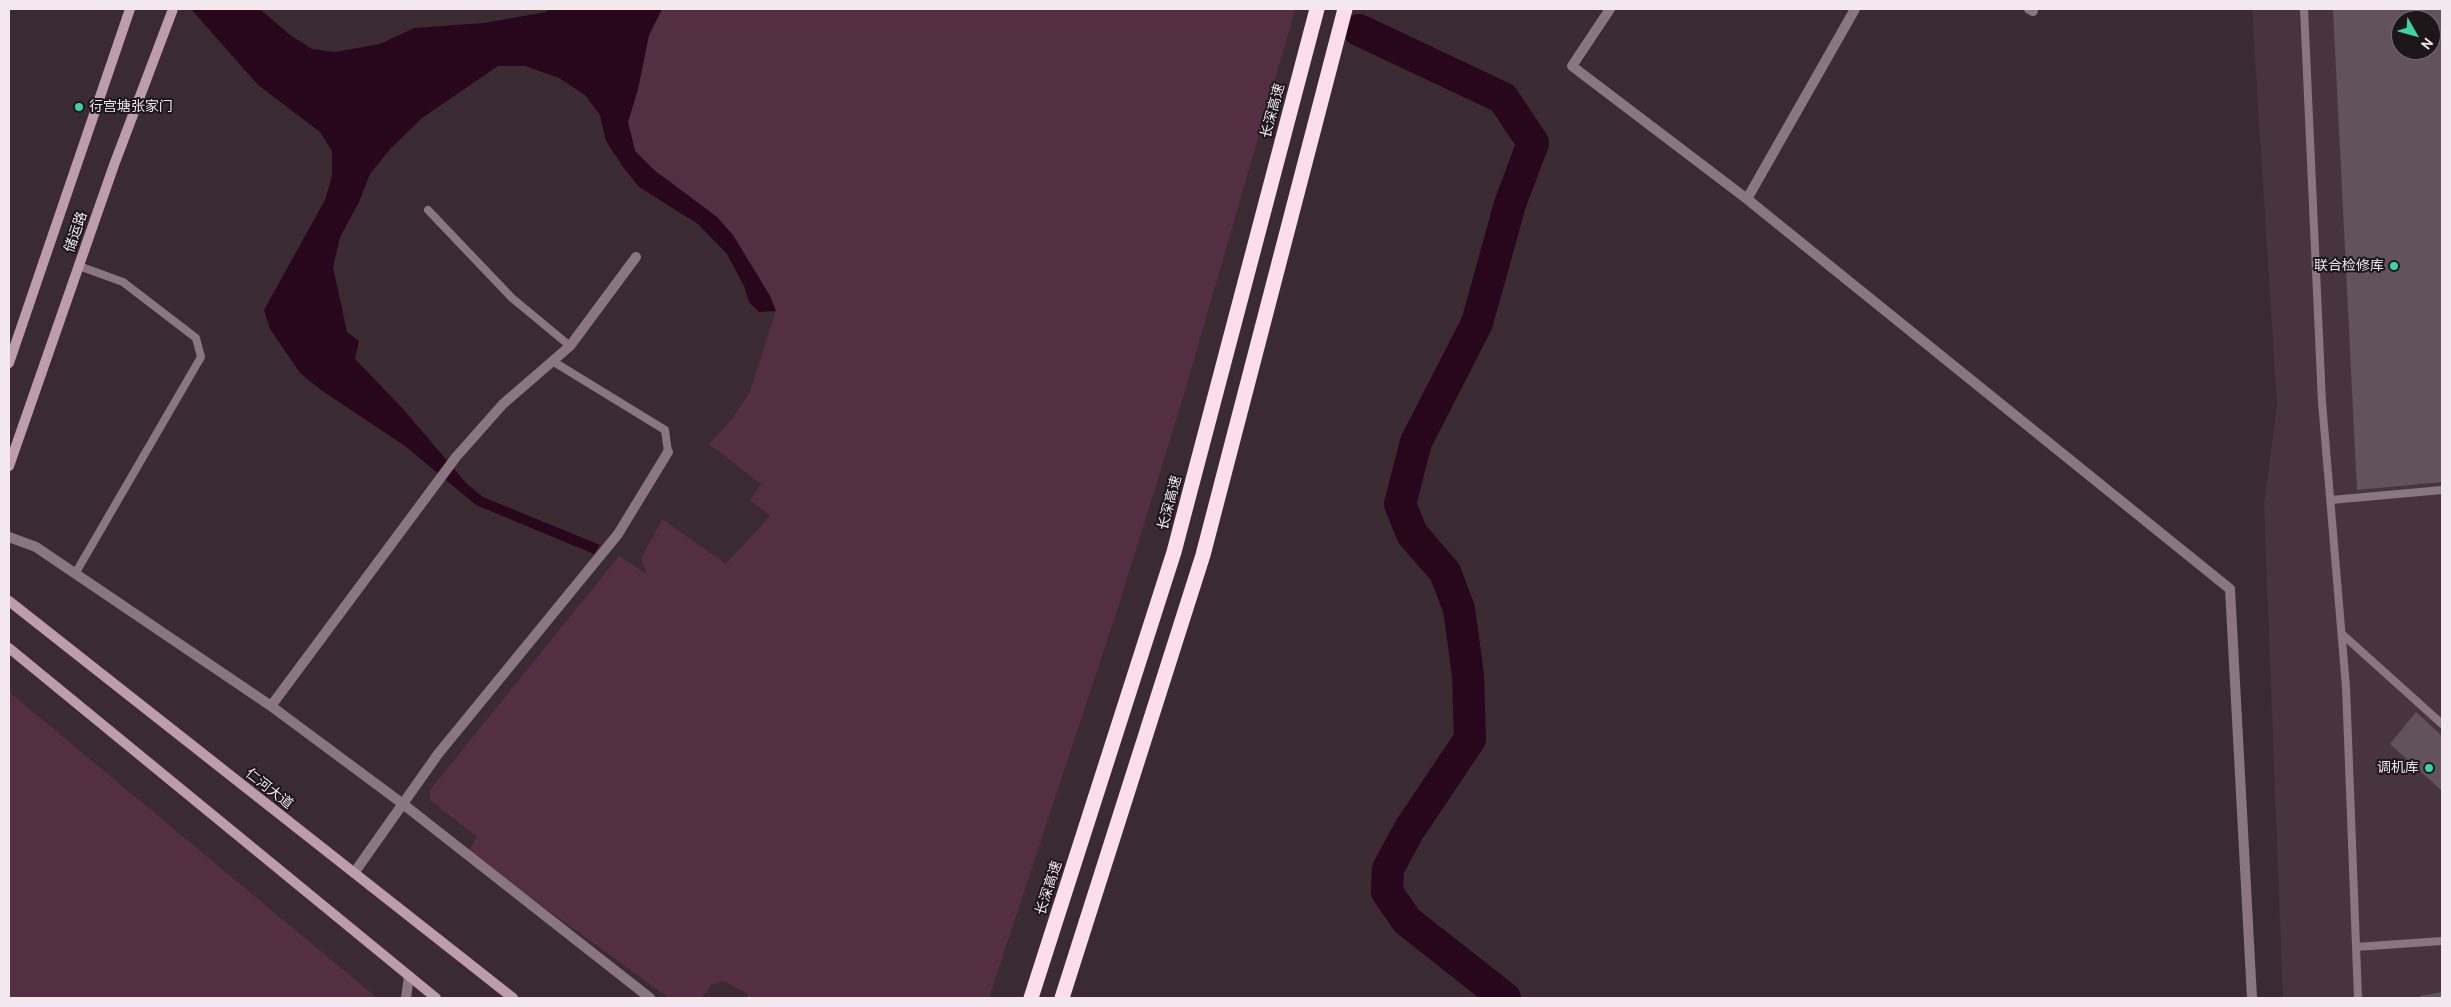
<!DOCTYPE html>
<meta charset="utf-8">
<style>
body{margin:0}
#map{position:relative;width:2451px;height:1007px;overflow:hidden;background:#3a2b33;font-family:Cabin,sans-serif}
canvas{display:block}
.frame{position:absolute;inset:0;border:10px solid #f2e8ed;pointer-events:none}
.north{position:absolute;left:2391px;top:10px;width:50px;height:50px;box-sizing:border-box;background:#1c1619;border:1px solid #726a6e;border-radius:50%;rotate:128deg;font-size:14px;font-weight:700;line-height:20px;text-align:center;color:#f2e8ed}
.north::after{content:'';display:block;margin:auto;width:18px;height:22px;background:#3ed4a2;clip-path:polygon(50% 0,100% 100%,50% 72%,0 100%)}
</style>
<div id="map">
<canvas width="2451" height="1007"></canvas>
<div class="frame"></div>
<div class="north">N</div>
</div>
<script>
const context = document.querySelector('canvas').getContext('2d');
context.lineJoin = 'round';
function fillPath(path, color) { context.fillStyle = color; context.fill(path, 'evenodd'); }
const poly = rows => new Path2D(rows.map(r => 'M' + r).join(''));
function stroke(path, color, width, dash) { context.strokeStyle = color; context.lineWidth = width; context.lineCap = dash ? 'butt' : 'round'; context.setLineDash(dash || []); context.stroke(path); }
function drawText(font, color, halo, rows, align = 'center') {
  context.font = font + ' Cabin,"Noto Sans SC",sans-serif'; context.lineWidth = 4; context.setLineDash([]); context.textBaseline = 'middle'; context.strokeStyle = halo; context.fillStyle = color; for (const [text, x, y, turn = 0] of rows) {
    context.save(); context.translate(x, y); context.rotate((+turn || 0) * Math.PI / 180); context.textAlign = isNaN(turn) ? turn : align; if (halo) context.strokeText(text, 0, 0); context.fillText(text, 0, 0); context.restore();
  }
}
fillPath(poly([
 [2252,9,2442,9,2442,998,2283,998,2264,504,2277,405],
 [2401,20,2431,20,2431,50,2401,50]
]), '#48343f');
fillPath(poly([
 [662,9,1295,10,1182,401,1120,601,989,998,747,998,748,994,724,981,711,985,702,998,669,998,468,852,477,837,430,800,430,790,619,556,647,574,641,559,662,519,726,564,770,516,750,500,761,484,709,444,732,419,750,392,776,310,757,273,717,217,654,170,635,151,628,122,638,89,649,35],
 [9,693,15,697,377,998,9,998]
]), '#542f44');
fillPath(poly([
 [191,9,260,9,290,35,312,49,335,52,380,44,414,28,484,23,546,12,551,9,662,9,649,35,638,89,628,122,635,151,654,170,717,217,733,235,770,296,776,311,759,312,749,302,744,286,727,254,698,224,639,187,623,167,606,141,600,115,585,95,559,78,525,66,498,66,422,118,391,148,370,174,359,202,340,237,333,267,347,332,359,341,355,359,403,409,467,484,483,497,600,545,594,554,476,505,405,446,321,390,300,373,270,329,264,310,325,200,332,176,332,151,320,132,258,85]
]), '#28061b');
stroke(poly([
 [1359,30,1503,98,1533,143,1510,204,1477,323,1416,442,1400,504,1412,534,1445,572,1459,609,1468,675,1470,739,1409,830,1388,869,1387,892,1407,921,1505,998]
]), '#28061b', 32);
fillPath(poly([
 [2333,9,2442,9,2442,482,2357,490],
 [2401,20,2431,20,2431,50,2401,50],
 [2416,712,2442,736,2442,791,2390,744],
 [2442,992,2442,998,2420,998,2420,996]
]), '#62525a');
stroke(poly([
 [2304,9,2322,402,2346,687,2358,998],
 [428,210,512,298,570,346],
 [554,362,665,430,668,452],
 [2331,500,2442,490],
 [75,574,201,357,196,338,123,282,79,266],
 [2342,634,2442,724],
 [2356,947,2442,941]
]), '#8a7680', 8);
stroke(poly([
 [1610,9,1572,66,1747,199],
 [1855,9,1747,199,2230,589,2252,998],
 [2029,9,2033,11],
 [9,537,36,547,271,706,403,804,650,998],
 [271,706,456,457,503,404,570,346,636,257],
 [354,873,438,754,618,534,668,452],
 [406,998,409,976]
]), '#8a7680', 10);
stroke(poly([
 [9,363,130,9],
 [9,466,114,165,173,9],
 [9,601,513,998],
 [9,648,436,998]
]), '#bd9dad', 10);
stroke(poly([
 [1031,998,1174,552,1317,9],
 [1062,998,1203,555,1345,9]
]), '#fcddec', 15);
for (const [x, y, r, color] of [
 [79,107,5,"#3ed4a2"],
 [2394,266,5,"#3ed4a2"],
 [2429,768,5,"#3ed4a2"]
]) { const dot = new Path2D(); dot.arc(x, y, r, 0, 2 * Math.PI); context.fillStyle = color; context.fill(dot); stroke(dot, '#1c1619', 2); }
drawText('14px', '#f2e8ed', '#1c1619', [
 ["行宫塘张家门",89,107,"left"],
 ["联合检修库",2384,266],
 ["调机库",2419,768]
], 'right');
drawText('14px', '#f2e8ed', '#1c1619', [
 ["长深高速",1273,111,-75],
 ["储运路",76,232,-71],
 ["长深高速",1170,503,-75],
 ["仁河大道",269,789,38],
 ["长深高速",1049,888,-72]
]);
</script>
